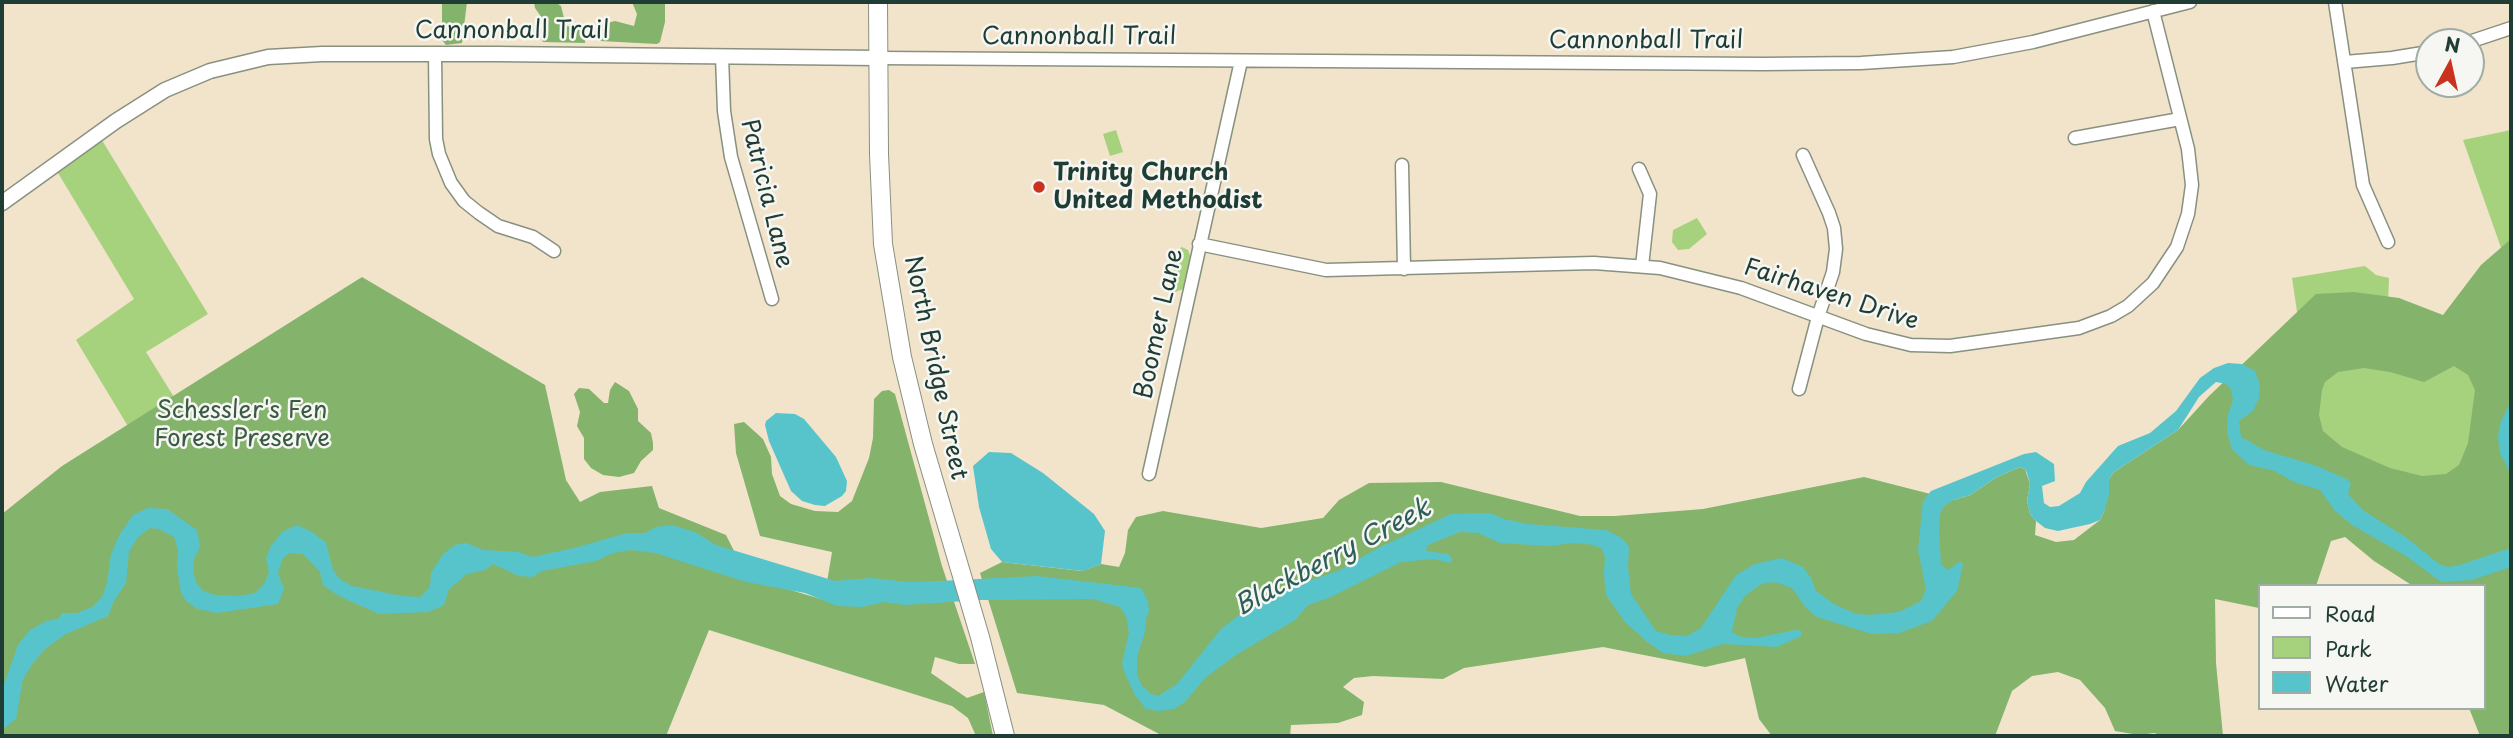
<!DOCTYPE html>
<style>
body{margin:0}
#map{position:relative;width:2513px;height:738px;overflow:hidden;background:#f1e4cb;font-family:"Playpen Sans",sans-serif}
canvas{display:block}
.frame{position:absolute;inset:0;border:4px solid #1f3d34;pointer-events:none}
.legend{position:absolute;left:2258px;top:584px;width:228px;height:126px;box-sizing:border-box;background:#f6f6f2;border:2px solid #a0aca6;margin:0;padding:9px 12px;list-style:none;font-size:21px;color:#1f3d34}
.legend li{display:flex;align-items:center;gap:14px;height:35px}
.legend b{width:35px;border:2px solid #a0aca6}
.north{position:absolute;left:2415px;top:28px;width:70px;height:70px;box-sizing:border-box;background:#f6f6f2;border:2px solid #a0aca6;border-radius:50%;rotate:8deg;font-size:19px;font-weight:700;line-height:28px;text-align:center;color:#1f3d34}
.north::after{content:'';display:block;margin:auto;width:24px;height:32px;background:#c8321e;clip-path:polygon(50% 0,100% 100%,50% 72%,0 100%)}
</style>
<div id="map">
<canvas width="2513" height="738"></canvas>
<div class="frame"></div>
<ul class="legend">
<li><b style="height:9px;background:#fff"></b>Road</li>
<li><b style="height:19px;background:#a6d17d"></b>Park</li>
<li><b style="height:19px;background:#57c4cc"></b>Water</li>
</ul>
<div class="north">N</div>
</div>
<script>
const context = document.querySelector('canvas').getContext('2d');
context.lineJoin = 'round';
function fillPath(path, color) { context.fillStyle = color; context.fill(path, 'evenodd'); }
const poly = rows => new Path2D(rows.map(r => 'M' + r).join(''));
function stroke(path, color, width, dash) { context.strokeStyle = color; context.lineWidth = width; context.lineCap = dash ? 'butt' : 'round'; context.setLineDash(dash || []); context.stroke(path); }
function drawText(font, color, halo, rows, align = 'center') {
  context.font = font + ' "Playpen Sans",sans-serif'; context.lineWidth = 5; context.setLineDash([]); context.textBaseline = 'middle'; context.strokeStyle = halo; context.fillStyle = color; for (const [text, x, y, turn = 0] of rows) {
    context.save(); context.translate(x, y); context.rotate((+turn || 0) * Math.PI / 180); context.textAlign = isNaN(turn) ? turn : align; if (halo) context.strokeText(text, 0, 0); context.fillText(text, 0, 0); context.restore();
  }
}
fillPath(poly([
 [1116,130,1123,152,1110,156,1103,134],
 [2511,130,2511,519,2322,479,2292,278,2365,266,2376,275,2389,278,2387,330,2473,349,2505,259,2463,140],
 [100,137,208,314,146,352,182,410,176,506,76,340,134,299,55,168],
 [1697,218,1707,234,1689,249,1678,250,1672,242,1673,230],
 [1182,247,1188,250,1191,258,1183,289,1173,293,1170,288,1179,249]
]), '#a6d17d');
fillPath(poly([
 [442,2,467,2,462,43,446,45,442,40],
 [534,2,555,2,561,6,566,26,586,29,585,43,543,42,539,34,542,29,542,18,535,8],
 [632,2,665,2,665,22,660,42,657,44,600,41,597,39,595,34,600,25,615,21,634,26,637,14],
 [2511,239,2511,736,2480,736,2469,708,2483,708,2483,586,2413,586,2374,561,2345,537,2331,541,2316,586,2259,586,2259,608,2215,599,2216,663,2223,736,2163,736,2154,733,2139,735,2115,731,2105,708,2080,680,2058,672,2032,676,2012,691,1995,736,1772,736,1759,719,1745,658,1705,667,1603,647,1464,668,1443,679,1373,676,1354,678,1343,687,1364,702,1362,715,1338,723,1291,725,1290,736,1163,736,1104,705,1017,693,980,573,1002,562,1082,571,1101,564,1119,567,1125,553,1128,530,1136,517,1163,511,1261,528,1323,518,1339,500,1369,483,1441,482,1580,516,1615,516,1703,509,1864,477,1954,500,1970,495,1997,477,2020,467,2025,469,2030,484,2027,501,2030,514,2036,521,2035,535,2056,542,2074,540,2100,520,2104,512,2109,479,2114,472,2178,430,2209,396,2316,294,2354,292,2399,298,2443,315,2481,265],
 [2454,366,2468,375,2475,390,2468,443,2459,465,2446,474,2422,476,2390,468,2342,447,2323,431,2319,415,2322,390,2325,382,2338,372,2364,368,2390,372,2424,382],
 [362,277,545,385,566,480,580,502,600,492,652,486,659,508,726,535,747,577,824,600,832,552,760,536,736,453,734,424,744,422,763,439,771,457,772,474,780,496,791,504,815,511,838,512,852,501,869,458,873,438,874,399,882,391,889,390,895,394,942,566,975,664,959,664,935,657,931,673,967,698,984,692,993,736,976,736,968,718,952,706,709,630,666,736,2,736,2,514,62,466],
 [615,382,629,391,638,409,638,421,651,433,653,443,653,450,641,461,634,473,619,477,603,475,591,468,584,459,584,438,577,426,580,412,574,394,579,388,589,389,604,403,608,403,610,390]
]), '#84b36c');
fillPath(poly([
 [2228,363,2242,364,2255,371,2260,385,2259,398,2253,411,2239,421,2241,437,2264,450,2317,466,2346,479,2351,483,2348,494,2364,511,2407,538,2439,564,2448,567,2460,565,2511,548,2511,567,2472,580,2441,582,2406,556,2352,525,2335,511,2320,490,2294,482,2275,471,2249,465,2232,449,2227,432,2228,415,2233,400,2231,389,2226,384,2216,382,2199,397,2178,430,2114,472,2109,479,2109,495,2104,512,2100,520,2090,524,2058,531,2045,528,2036,521,2030,514,2027,501,2030,484,2027,473,2025,469,2020,467,1997,477,1970,495,1954,500,1944,506,1940,514,1939,529,1941,564,1948,570,1961,561,1963,565,1957,591,1932,621,1899,633,1872,634,1817,617,1806,608,1792,588,1775,582,1761,584,1745,596,1737,608,1732,632,1741,637,1756,638,1795,630,1802,631,1801,636,1777,647,1723,644,1686,656,1663,653,1646,641,1625,622,1606,595,1604,574,1605,557,1602,549,1594,545,1574,543,1549,546,1500,543,1478,533,1460,532,1428,545,1426,551,1448,554,1452,558,1451,563,1434,559,1401,562,1329,598,1308,605,1295,620,1236,655,1205,678,1185,702,1174,709,1159,711,1146,709,1135,695,1126,676,1122,664,1129,633,1126,616,1120,607,1093,599,980,600,905,605,884,602,862,607,837,606,805,593,746,582,655,553,631,550,613,553,596,561,542,571,532,577,519,576,493,564,485,570,467,574,449,589,444,605,429,612,379,614,339,596,323,585,320,572,303,554,290,553,283,558,278,573,284,589,278,604,217,613,198,609,187,602,181,593,177,568,178,550,174,537,159,529,150,528,138,537,129,552,126,583,114,601,108,616,66,634,45,649,33,663,23,679,16,719,2,730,2,690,18,645,29,631,46,621,58,619,62,613,77,613,92,607,102,597,107,583,111,554,120,534,133,515,148,508,167,509,197,530,200,547,194,559,193,571,196,582,203,591,216,595,238,596,255,593,264,584,269,572,266,559,270,547,282,532,297,525,312,532,326,543,333,570,340,579,352,586,402,596,420,597,430,587,431,573,443,554,455,545,466,543,484,550,519,552,532,557,574,548,627,533,645,533,656,527,672,525,695,532,716,545,835,581,871,578,908,582,939,581,1037,576,1141,588,1148,601,1149,611,1146,619,1145,632,1137,657,1137,675,1142,686,1151,694,1158,696,1177,684,1221,629,1243,612,1298,585,1340,570,1376,549,1451,514,1490,513,1504,519,1528,524,1606,530,1622,538,1629,547,1628,567,1631,594,1656,631,1670,635,1687,636,1701,628,1736,575,1755,564,1782,558,1803,567,1811,578,1816,591,1834,604,1856,614,1870,615,1899,612,1921,601,1926,589,1918,550,1923,501,1931,491,2024,454,2036,452,2054,464,2055,481,2042,486,2044,503,2050,507,2059,506,2080,493,2086,482,2118,446,2150,433,2176,411,2200,378,2214,368],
 [2511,401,2511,474,2500,453,2498,438,2500,424],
 [776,413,795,414,804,419,836,457,847,481,846,491,842,496,825,506,815,505,802,501,791,491,769,441,765,425,766,421],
 [989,452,1011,453,1043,473,1094,514,1105,531,1101,564,1083,571,1002,562,991,549,979,507,973,466]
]), '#57c4cc');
const minor = poly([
 [2335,2,2363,185,2388,242],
 [2469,42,2511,28],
 [435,54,436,139,439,154,451,183,464,201,479,213,498,226,533,237,554,251],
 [722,56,724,111,731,157,772,299],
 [878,58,1763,64,1861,63,1953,57,2033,42,2190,2],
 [2345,62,2392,58,2429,52],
 [2075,138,2180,119],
 [1402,165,1404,269],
 [1639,169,1650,194,1642,266],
 [1199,244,1326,270,1594,263,1660,268,1741,288,1866,334,1911,345,1950,346,2079,328,2111,316,2128,306,2153,283,2177,247,2188,214,2192,185,2188,149,2153,11],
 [1799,389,1818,317,1833,272,1836,249,1834,228,1829,213,1803,155],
 [1149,474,1241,61]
]);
const major = poly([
 [2,203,116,121,165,90,210,71,268,57,322,54,496,54,878,58]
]);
const highway = poly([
 [878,2,879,154,883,244,902,357,923,444,980,637,1005,736]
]);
stroke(minor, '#889080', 15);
stroke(major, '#889080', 17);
stroke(highway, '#889080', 20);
stroke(minor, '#fff', 12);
stroke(major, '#fff', 14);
stroke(highway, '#fff', 18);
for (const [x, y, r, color] of [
 [1039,187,7,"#c8321e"]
]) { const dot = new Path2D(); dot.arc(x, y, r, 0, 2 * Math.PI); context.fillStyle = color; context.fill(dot); stroke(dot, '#f6f6f2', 2.5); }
drawText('24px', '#1f3d34', '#f6f6f2', [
 ["Cannonball Trail",512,31],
 ["Cannonball Trail",1079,37],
 ["Cannonball Trail",1646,41],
 ["Patricia Lane",766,194,76],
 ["Fairhaven Drive",1831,295,18],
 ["Boomer Lane",1160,324,-78],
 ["North Bridge Street",935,368,78]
]);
drawText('bold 24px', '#1f3d34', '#f6f6f2', [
 ["Trinity Church",1053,173],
 ["United Methodist",1053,201]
], 'left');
drawText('24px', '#3a5b43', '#f6f6f2', [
 ["Schessler's Fen",242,411],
 ["Forest Preserve",242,439]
]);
drawText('italic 26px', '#2d5f5a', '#f6f6f2', [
 ["Blackberry Creek",1333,558,-28]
]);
</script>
